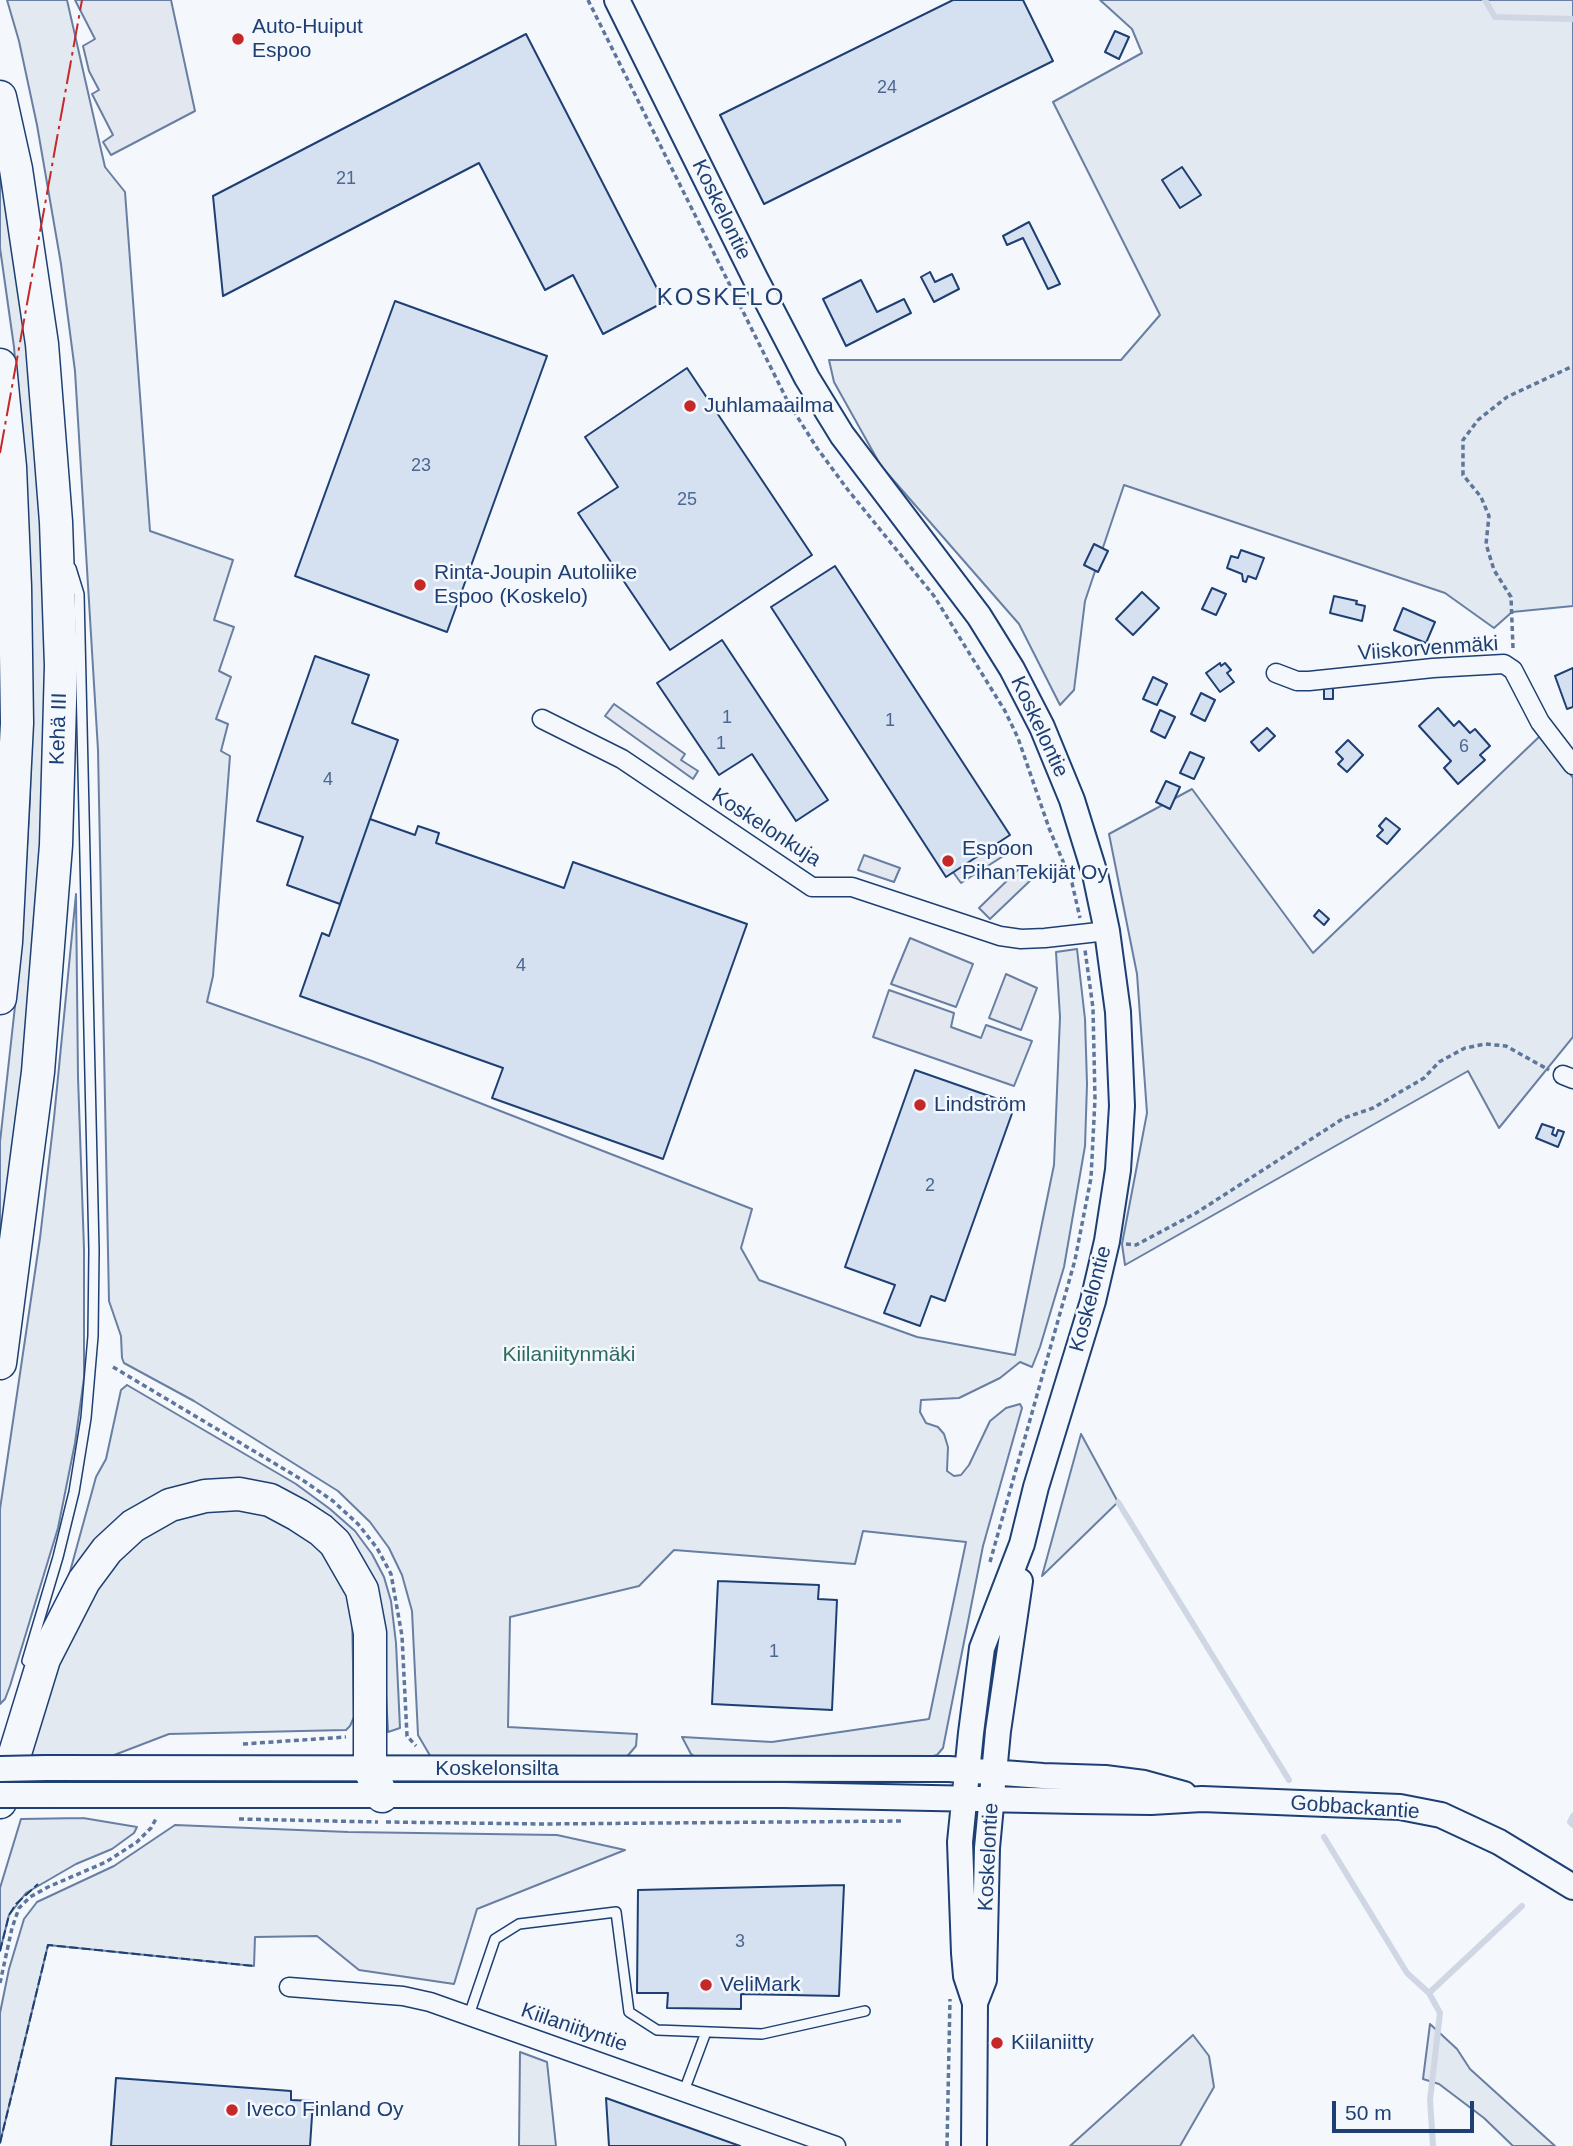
<!DOCTYPE html>
<meta charset="utf-8">
<style>
body{margin:0}
#map{position:relative;width:1573px;height:2146px;overflow:hidden;background:#f4f7fb;font-family:Helvetica,sans-serif}
canvas{display:block}
.scale{position:absolute;left:1332px;top:2101px;width:142px;height:32px;box-sizing:border-box;border:4px solid #1d3f73;border-top:0;padding-left:9px;font-size:21px;line-height:24px;white-space:nowrap;color:#1d3f73;-webkit-text-stroke:5px #f4f7fb;paint-order:stroke}
</style>
<div id="map">
<canvas width="1573" height="2146"></canvas>
<div class="scale">50 m</div>
</div>
<script>
const context = document.querySelector('canvas').getContext('2d');
context.lineJoin = 'round';
function fillPath(path, color) { context.fillStyle = color; context.fill(path, 'evenodd'); }
const poly = rows => new Path2D(rows.map(r => 'M' + r).join(''));
function stroke(path, color, width, dash) { context.strokeStyle = color; context.lineWidth = width; context.lineCap = dash ? 'butt' : 'round'; context.setLineDash(dash || []); context.stroke(path); }
function drawText(font, color, halo, rows, align = 'center') {
  context.font = font + ' Helvetica,sans-serif'; context.lineWidth = 5; context.setLineDash([]); context.textBaseline = 'middle'; context.strokeStyle = halo; context.fillStyle = color; for (const [text, x, y, turn = 0] of rows) {
    context.save(); context.translate(x, y); context.rotate((+turn || 0) * Math.PI / 180); context.textAlign = isNaN(turn) ? turn : align; if (halo) context.strokeText(text, 0, 0); context.fillText(text, 0, 0); context.restore();
  }
}
const green = poly([
 [7,0,67,0,105,167,125,192,150,531,233,560,214,620,234,627,219,671,231,677,216,719,228,724,221,751,230,756,213,976,207,1002,372,1061,752,1209,741,1248,759,1280,917,1337,1015,1355,1054,1165,1060,1017,1056,952,1077,949,1085,1019,1087,1084,1085,1146,1064,1267,1040,1347,1032,1367,1020,1362,1000,1378,959,1398,921,1400,920,1412,926,1423,938,1427,944,1434,948,1447,947,1471,954,1476,961,1475,969,1465,990,1421,1006,1408,1020,1404,1022,1408,983,1546,943,1748,937,1755,925,1758,701,1760,691,1754,682,1737,772,1742,929,1719,966,1542,863,1531,855,1564,674,1550,639,1586,510,1617,508,1727,637,1734,636,1746,624,1760,432,1759,418,1735,412,1611,402,1575,389,1548,370,1522,338,1491,194,1401,124,1363,122,1358,121,1336,109,1301,98,750,75,371,61,264,37,125,19,41,7,0],
 [1100,0,1573,0,1573,606,1512,612,1494,628,1445,593,1124,485,1085,601,1074,690,1060,705,1019,624,881,466,834,382,829,360,1121,360,1160,315,1053,102,1142,53,1132,29,1100,0],
 [0,151,28,340,43,522,47,632,45,798,21,1109,0,1259,0,1142,20,961,30,798,32,636,28,524,14,347,0,248,0,151],
 [1540,736,1573,778,1573,1037,1499,1128,1468,1071,1125,1265,1122,1244,1147,1113,1137,974,1109,834,1192,789,1313,953,1540,736],
 [76,894,78,1077,84,1249,84,1378,75,1443,58,1528,10,1686,5,1699,0,1704,0,1509,40,1238,54,1118,76,894],
 [127,1385,296,1484,330,1509,355,1531,372,1554,384,1577,391,1601,396,1643,400,1728,388,1732,383,1634,373,1585,232,1482,68,1579,96,1477,106,1459,121,1390,127,1385],
 [1081,1434,1118,1502,1042,1576,1081,1434],
 [231,1507,273,1514,321,1546,342,1576,352,1612,354,1717,350,1726,346,1730,169,1734,109,1757,29,1755,53,1675,90,1598,111,1569,131,1548,157,1527,179,1517,205,1509,231,1507],
 [83,1818,137,1827,134,1833,112,1849,76,1864,26,1893,9,1915,0,1951,0,1888,21,1819,83,1818],
 [175,1825,348,1832,557,1835,625,1850,477,1909,454,1984,359,1970,317,1936,255,1937,254,1966,48,1945,0,2143,0,2013,9,1969,24,1919,37,1902,114,1866,175,1825],
 [1430,2024,1457,2049,1470,2069,1555,2146,1513,2146,1484,2118,1439,2084,1423,2079,1430,2024],
 [1193,2035,1209,2056,1214,2087,1180,2146,1070,2146,1193,2035],
 [520,2052,547,2062,556,2146,519,2146,520,2052]
]);
fillPath(green, '#e3e9f0');
stroke(green, '#687fa3', 2);
const parking = poly([
 [75,0,171,0,195,111,111,155,103,142,113,135,92,94,99,90,89,71,83,46,95,39,75,0],
 [614,704,685,754,681,760,698,771,693,779,605,716,614,704],
 [1000,841,1008,853,961,883,953,872,1000,841],
 [864,855,900,868,894,882,858,870,864,855],
 [1023,865,1035,876,990,919,979,908,1023,865],
 [910,938,973,964,956,1007,891,984,910,938],
 [1006,974,1037,988,1021,1030,989,1018,1006,974],
 [889,990,954,1013,951,1027,981,1038,986,1025,1032,1041,1014,1086,873,1037,889,990]
]);
fillPath(parking, '#e3e8f0');
stroke(parking, '#687fa3', 2);
stroke(poly([
 [1485,0,1495,17,1573,19],
 [1118,1502,1289,1780],
 [1573,1816,1570,1822,1573,1825],
 [1324,1837,1407,1973,1429,1993],
 [1433,2146,1430,2100,1440,2013,1429,1993,1522,1906]
]), '#cfd7e4', 6);
const building = poly([
 [953,0,1023,0,1053,61,764,204,720,115,953,0],
 [1115,31,1129,37,1119,59,1105,52,1115,31],
 [526,34,664,302,603,334,573,275,545,290,479,163,223,296,213,196,526,34],
 [1182,167,1201,195,1180,208,1162,180,1182,167],
 [1029,222,1060,284,1048,289,1023,238,1007,245,1003,236,1029,222],
 [930,272,935,282,952,274,959,289,934,302,921,277,930,272],
 [861,280,877,312,904,299,911,313,846,346,823,299,861,280],
 [395,301,547,356,447,632,295,576,395,301],
 [687,368,812,555,670,650,578,513,618,487,585,437,687,368],
 [1094,544,1108,551,1098,572,1084,565,1094,544],
 [1241,550,1264,558,1256,579,1248,576,1246,582,1243,581,1242,574,1227,568,1231,556,1238,558,1241,550],
 [835,566,1010,835,946,877,771,607,835,566],
 [1212,588,1226,594,1216,615,1202,609,1212,588],
 [1142,592,1159,608,1133,635,1116,619,1142,592],
 [1334,596,1357,601,1356,604,1365,606,1362,621,1330,613,1334,596],
 [1403,608,1435,622,1426,643,1394,630,1403,608],
 [722,640,828,800,796,821,752,754,719,775,657,683,722,640],
 [315,656,369,675,352,723,398,740,340,904,287,885,303,837,257,821,315,656],
 [1220,663,1221,666,1225,663,1231,670,1227,673,1234,682,1220,692,1206,673,1220,663],
 [1573,668,1573,707,1567,709,1555,676,1573,668],
 [1153,677,1167,684,1157,705,1143,699,1153,677],
 [1324,688,1333,688,1333,699,1324,699,1324,688],
 [1201,693,1215,700,1205,721,1191,714,1201,693],
 [1438,708,1454,726,1459,721,1470,733,1475,729,1490,746,1480,755,1485,760,1458,784,1444,768,1451,761,1419,726,1438,708],
 [1160,710,1175,717,1165,738,1151,731,1160,710],
 [1267,728,1275,736,1259,751,1251,742,1267,728],
 [1348,740,1363,755,1347,772,1338,764,1343,759,1336,752,1348,740],
 [1190,752,1204,758,1194,779,1180,773,1190,752],
 [1166,781,1180,787,1170,809,1156,802,1166,781],
 [1386,818,1400,829,1387,844,1377,836,1383,830,1379,826,1386,818],
 [370,819,415,835,418,826,439,833,436,843,564,888,573,862,747,924,663,1159,492,1098,503,1068,300,996,322,933,329,936,370,819],
 [1319,910,1329,919,1324,925,1314,916,1319,910],
 [915,1070,1015,1105,945,1301,931,1296,920,1326,884,1313,895,1285,845,1267,915,1070],
 [1542,1124,1554,1128,1552,1134,1556,1136,1558,1130,1564,1132,1558,1147,1536,1138,1542,1124],
 [718,1581,819,1585,818,1599,837,1600,832,1710,712,1704,718,1581],
 [844,1885,839,1996,741,1994,741,2009,667,2008,668,1993,637,1993,638,1890,844,1885],
 [116,2078,291,2091,291,2100,313,2101,310,2146,111,2146,116,2078],
 [606,2098,740,2146,609,2146,606,2098]
]);
fillPath(building, '#d5e0f0');
stroke(building, '#1d3f73', 2);
const lane = poly([
 [27,1661,58,1557,74,1492,86,1418,93,1336,94,1250,79,594,71,568],
 [469,2015,495,1939,519,1924,616,1912,629,2012,657,2030,762,2034,865,2011],
 [684,2091,706,2032]
]);
const street = poly([
 [1276,673,1297,681,1309,681,1433,668,1504,664,1513,670,1540,722,1573,765],
 [542,719,622,759,812,887,852,887,1000,936,1021,939,1045,938,1107,931],
 [1563,1075,1573,1079],
 [289,1987,403,1996,430,2002,836,2146]
]);
const secondary = poly([
 [617,0,755,278,807,378,842,435,979,616,1012,669,1042,727,1072,800,1095,874,1107,931,1118,1012,1122,1106,1118,1170,1107,1241,1093,1301,1036,1487,1022,1544,982,1648,971,1733,960,1842,964,1953,966,1976,975,2003,974,2146],
 [46,1768,949,1769,1043,1776,1105,1778,1144,1783,1184,1794],
 [44,1795,784,1795,1079,1801,1151,1802,1202,1799,1400,1807,1441,1815,1499,1842,1573,1887],
 [975,2003,984,1980,987,1848,998,1731,1020,1581]
]);
const highway = poly([
 [0,97,16,169,42,344,56,522,61,666,56,845,38,1072,0,1363],
 [0,365,10,467,15,587,17,723,6,942,0,998],
 [0,1802,44,1659,84,1581,107,1550,133,1526,170,1505,205,1496,239,1494,270,1500,298,1515,321,1530,335,1543,362,1590,370,1633,370,1770,382,1796]
]);
stroke(lane, '#1d3f73', 12);
stroke(street, '#1d3f73', 21);
stroke(secondary, '#1d3f73', 28);
stroke(highway, '#1d3f73', 35);
stroke(poly([
 [588,0,788,402,817,448,848,490,934,596,1005,711,1018,738,1049,828,1072,883,1080,918],
 [1513,648,1511,597,1494,570,1486,544,1489,516,1481,497,1463,475,1463,440,1478,420,1507,397,1573,366],
 [1126,1244,1136,1245,1196,1213,1344,1118,1373,1108,1424,1078,1439,1062,1465,1048,1485,1044,1506,1046,1549,1070],
 [113,1367,304,1481,333,1501,358,1524,377,1548,391,1574,402,1636,407,1736,416,1746],
 [990,1562,1075,1260,1091,1178,1095,1099,1093,1008,1085,950],
 [243,1744,346,1737],
 [239,1819,378,1822],
 [386,1822,544,1824,903,1821],
 [0,1983,12,1928,19,1908,30,1897,48,1887,106,1862,137,1842,151,1828,157,1817],
 [947,2146,950,1999]
]), '#5e769c', 3.5, [5, 3.5]);
stroke(lane, '#f4f7fb', 9);
stroke(street, '#f4f7fb', 18);
stroke(secondary, '#f4f7fb', 24);
stroke(highway, '#f4f7fb', 32);
const secondaryBridge = poly([
 [0,1769,46,1768],
 [0,1795,44,1795]
]);
stroke(secondaryBridge, '#1d3f73', 28, []);
stroke(secondaryBridge, '#f4f7fb', 24);
stroke(poly([
 [0,1951,9,1915,16,1904,38,1884],
 [0,2143,48,1945,254,1966]
]), '#1d3f73', 2, [9, 3.5]);
stroke(poly([
 [0,453,82,0]
]), '#c62828', 2, [24, 5, 3.5, 5]);
for (const [x, y, r, color] of [
 [238,39,7,"#c62828"],
 [690,406,7,"#c62828"],
 [420,585,7,"#c62828"],
 [948,861,7,"#c62828"],
 [920,1105,7,"#c62828"],
 [706,1985,7,"#c62828"],
 [997,2043,7,"#c62828"],
 [232,2110,7,"#c62828"]
]) { const dot = new Path2D(); dot.arc(x, y, r, 0, 2 * Math.PI); context.fillStyle = color; context.fill(dot); stroke(dot, '#f4f7fb', 2.5); }
drawText('18px', '#4b6792', null, [
 ["24",887,88],
 ["21",346,179],
 ["23",421,466],
 ["25",687,500],
 ["1",727,718],
 ["1",890,721],
 ["1",721,744],
 ["6",1464,747],
 ["4",328,780],
 ["4",521,966],
 ["2",930,1186],
 ["1",774,1652],
 ["3",740,1942]
]);
drawText('21px', '#1d3f73', '#f4f7fb', [
 ["Auto-Huiput",252,27],
 ["Espoo",252,51],
 ["Juhlamaailma",704,406],
 ["Rinta-Joupin Autoliike",434,573],
 ["Espoo (Koskelo)",434,597],
 ["Espoon",962,849],
 ["PihanTekijät Oy",962,873],
 ["Lindström",934,1105],
 ["VeliMark",720,1985],
 ["Kiilaniitty",1011,2043],
 ["Iveco Finland Oy",246,2110]
], 'left');
drawText('21px', '#1d3f73', '#f4f7fb', [
 ["Koskelontie",721,210,64],
 ["Viiskorvenmäki",1428,649,-4],
 ["Koskelontie",1039,727,65],
 ["Kehä III",59,729,-88],
 ["Koskelonkuja",766,828,33],
 ["Koskelontie",1091,1299,-75],
 ["Koskelonsilta",497,1769],
 ["Gobbackantie",1355,1808,4],
 ["Koskelontie",989,1857,-87],
 ["Kiilaniityntie",574,2028,19]
]);
drawText('21px', '#2c6c60', '#f4f7fb', [
 ["Kiilaniitynmäki",569,1355]
]);
context.letterSpacing = '2px';
drawText('24px', '#1d3f73', '#f4f7fb', [
 ["KOSKELO",721,298]
]);
context.letterSpacing = '0px';
</script>
